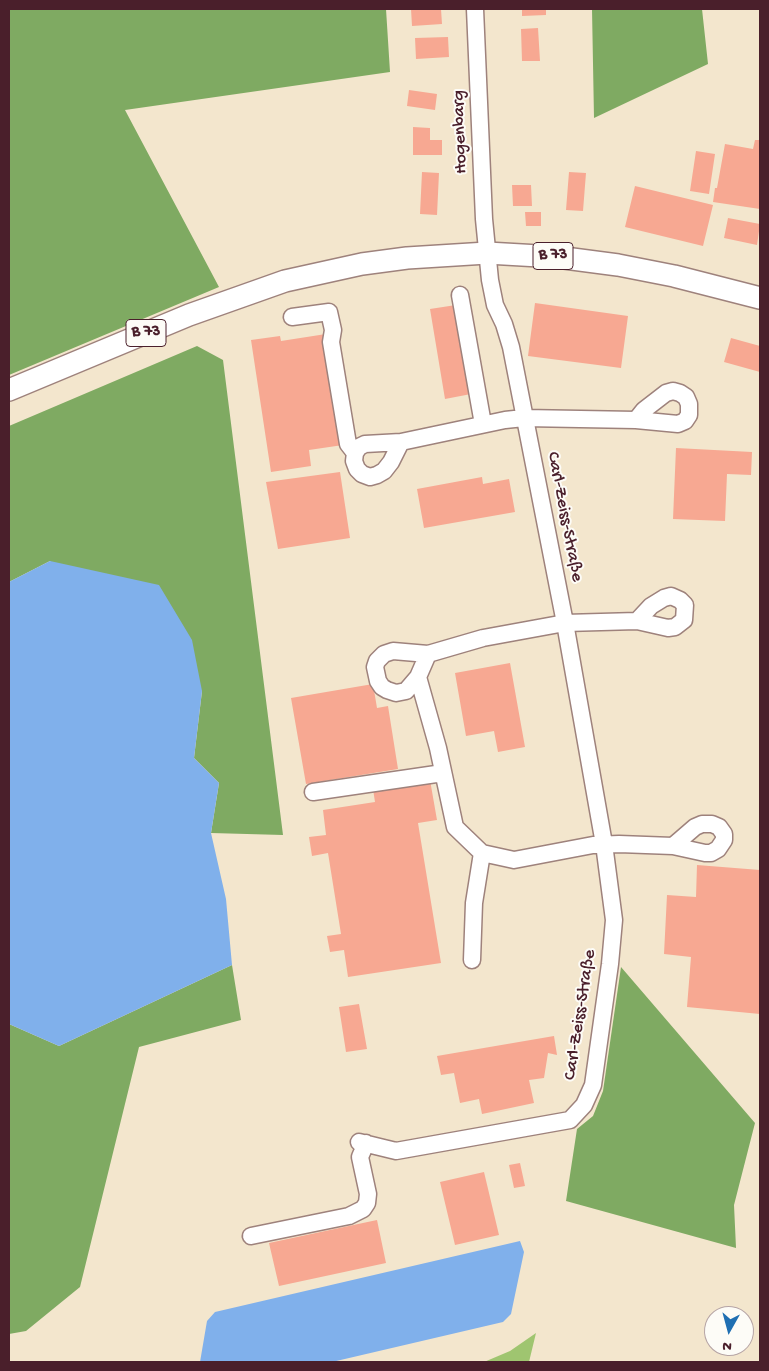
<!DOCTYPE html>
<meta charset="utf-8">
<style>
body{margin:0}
#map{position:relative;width:769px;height:1371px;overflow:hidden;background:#f3e6cd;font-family:"Gochi Hand",sans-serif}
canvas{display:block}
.frame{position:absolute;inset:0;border:10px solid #4a1f2b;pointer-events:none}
.north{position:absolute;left:704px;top:1306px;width:50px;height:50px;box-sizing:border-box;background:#fdfcf7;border:1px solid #b5a4a5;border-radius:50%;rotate:187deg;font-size:14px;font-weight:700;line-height:20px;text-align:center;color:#4a1f2b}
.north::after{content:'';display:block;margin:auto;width:18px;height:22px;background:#1f6fb2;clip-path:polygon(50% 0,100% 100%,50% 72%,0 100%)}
</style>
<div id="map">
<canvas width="769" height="1371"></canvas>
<div class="frame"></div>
<div class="north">N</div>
</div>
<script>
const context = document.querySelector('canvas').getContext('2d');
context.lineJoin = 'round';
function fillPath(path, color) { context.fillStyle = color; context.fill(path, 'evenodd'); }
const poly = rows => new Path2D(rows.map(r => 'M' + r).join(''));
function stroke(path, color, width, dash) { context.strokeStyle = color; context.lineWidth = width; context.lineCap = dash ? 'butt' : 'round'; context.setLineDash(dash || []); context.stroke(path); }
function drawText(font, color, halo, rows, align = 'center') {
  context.font = font + ' "Gochi Hand",sans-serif'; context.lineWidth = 4; context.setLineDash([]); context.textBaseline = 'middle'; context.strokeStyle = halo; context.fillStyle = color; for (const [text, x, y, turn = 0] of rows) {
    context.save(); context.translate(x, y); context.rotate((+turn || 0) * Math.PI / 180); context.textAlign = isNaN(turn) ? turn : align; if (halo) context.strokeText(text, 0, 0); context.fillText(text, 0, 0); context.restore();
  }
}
fillPath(poly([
 [536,1333,529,1362,484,1362,510,1351]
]), '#9fc570');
fillPath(poly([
 [9,9,386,9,390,72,125,110,219,287,9,375],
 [592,9,702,9,708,64,594,118],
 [197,346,223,360,283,835,211,833,219,783,194,758,202,691,50,561,9,582,9,426],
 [232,965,241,1020,139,1047,80,1287,26,1331,9,1334,9,1024,59,1046],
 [621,967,755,1123,734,1205,736,1248,566,1201,577,1129,593,1116,603,1091]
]), '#7faa62');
fillPath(poly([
 [50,561,159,585,192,640,202,691,194,758,219,783,211,833,226,899,232,965,59,1046,9,1024,9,582],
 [520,1241,524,1252,511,1314,503,1322,332,1362,200,1362,207,1321,215,1312]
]), '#80b0eb');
fillPath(poly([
 [411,9,441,9,442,24,412,26],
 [522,9,546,9,546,15,522,16],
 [538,28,540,61,522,61,521,29],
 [448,37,449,57,416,59,415,38],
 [409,90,437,94,435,110,407,106],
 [413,127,430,128,430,140,442,140,442,155,413,155],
 [755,140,760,140,760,209,713,202,715,188,717,188,725,144,753,149],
 [696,151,715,154,709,194,690,191],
 [422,172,439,173,437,215,420,214],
 [569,172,586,173,583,211,566,210],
 [512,185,531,185,532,206,513,206],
 [635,186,713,205,703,246,625,227],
 [525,212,541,212,541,226,526,226],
 [728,218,760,224,757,245,724,238],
 [535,303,628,316,621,368,528,356],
 [456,305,471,394,445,399,430,309],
 [326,334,343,445,309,450,311,466,271,472,251,340,280,336,281,341],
 [731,338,760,346,760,372,724,362],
 [676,448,752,452,751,475,727,474,725,521,673,519],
 [340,472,350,538,278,549,266,482],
 [482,477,483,484,509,479,515,512,424,528,417,489],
 [510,663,525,747,498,752,494,731,466,736,455,673],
 [373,684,377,708,388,706,398,769,306,784,291,698],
 [430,780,437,820,418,823,441,963,348,977,344,950,330,952,327,936,341,934,328,853,312,856,309,837,326,835,323,810,375,802,373,789],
 [697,865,760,870,760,1014,687,1007,691,957,664,954,667,895,696,897],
 [359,1004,367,1049,346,1052,339,1007],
 [554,1036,557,1055,548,1053,544,1078,529,1080,534,1103,482,1114,479,1099,460,1103,454,1073,441,1075,437,1056],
 [520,1163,525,1186,514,1188,509,1165],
 [484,1172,499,1235,455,1245,440,1182],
 [377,1220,386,1263,279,1286,269,1243]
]), '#f7a892');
const minor = poly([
 [460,295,483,424],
 [292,317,329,312,333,330,331,342,348,444,355,453],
 [401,442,391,462,384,471,377,475,370,477,362,474,357,469,354,461,355,453,359,447,365,444,401,442,505,420,524,418,636,420,678,424,685,421,689,415,689,404,686,397,680,393,673,391,666,393,644,410,636,420],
 [428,654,418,677,406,691,396,693,387,690,382,687,378,681,375,667,377,661,384,654,393,651,428,654,483,638,565,623,637,621,668,628,675,627,684,620,685,605,680,600,671,596,664,598,651,606,637,621],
 [418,677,438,748,455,827,482,853,514,860,593,845,619,844,673,846,705,853,711,853,718,849,724,840,724,834,719,827,712,824,702,824,695,827,673,846],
 [313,792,443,773],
 [472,960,474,903,482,853],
 [359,1142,396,1151,570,1120,584,1105,593,1085,610,964,614,920,604,844,565,623,511,347,504,324,495,305,490,280,484,219,475,9],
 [251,1236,349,1216,363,1209,367,1203,368,1194,360,1157,366,1143]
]);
const major = poly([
 [9,390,189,315,285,281,362,264,407,258,487,253,557,257,618,265,674,276,760,298]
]);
stroke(minor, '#9e827c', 19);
stroke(major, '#9e827c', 24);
stroke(minor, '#fff', 16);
stroke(major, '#fff', 21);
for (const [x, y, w] of [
 [553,256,40],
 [146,333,40]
]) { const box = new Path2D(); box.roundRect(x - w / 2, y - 13.5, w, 27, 4); context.fillStyle = '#fdfcf7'; context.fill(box); stroke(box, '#4a1f2b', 1); }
drawText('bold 16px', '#4a1f2b', null, [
 ["B 73",553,256],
 ["B 73",146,333]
]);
drawText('18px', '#4a1f2b', '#fdfcf7', [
 ["Hogenbarg",461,132,-92],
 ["Carl-Zeiss-Straße",564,517,79],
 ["Carl-Zeiss-Straße",581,1015,-81]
]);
</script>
